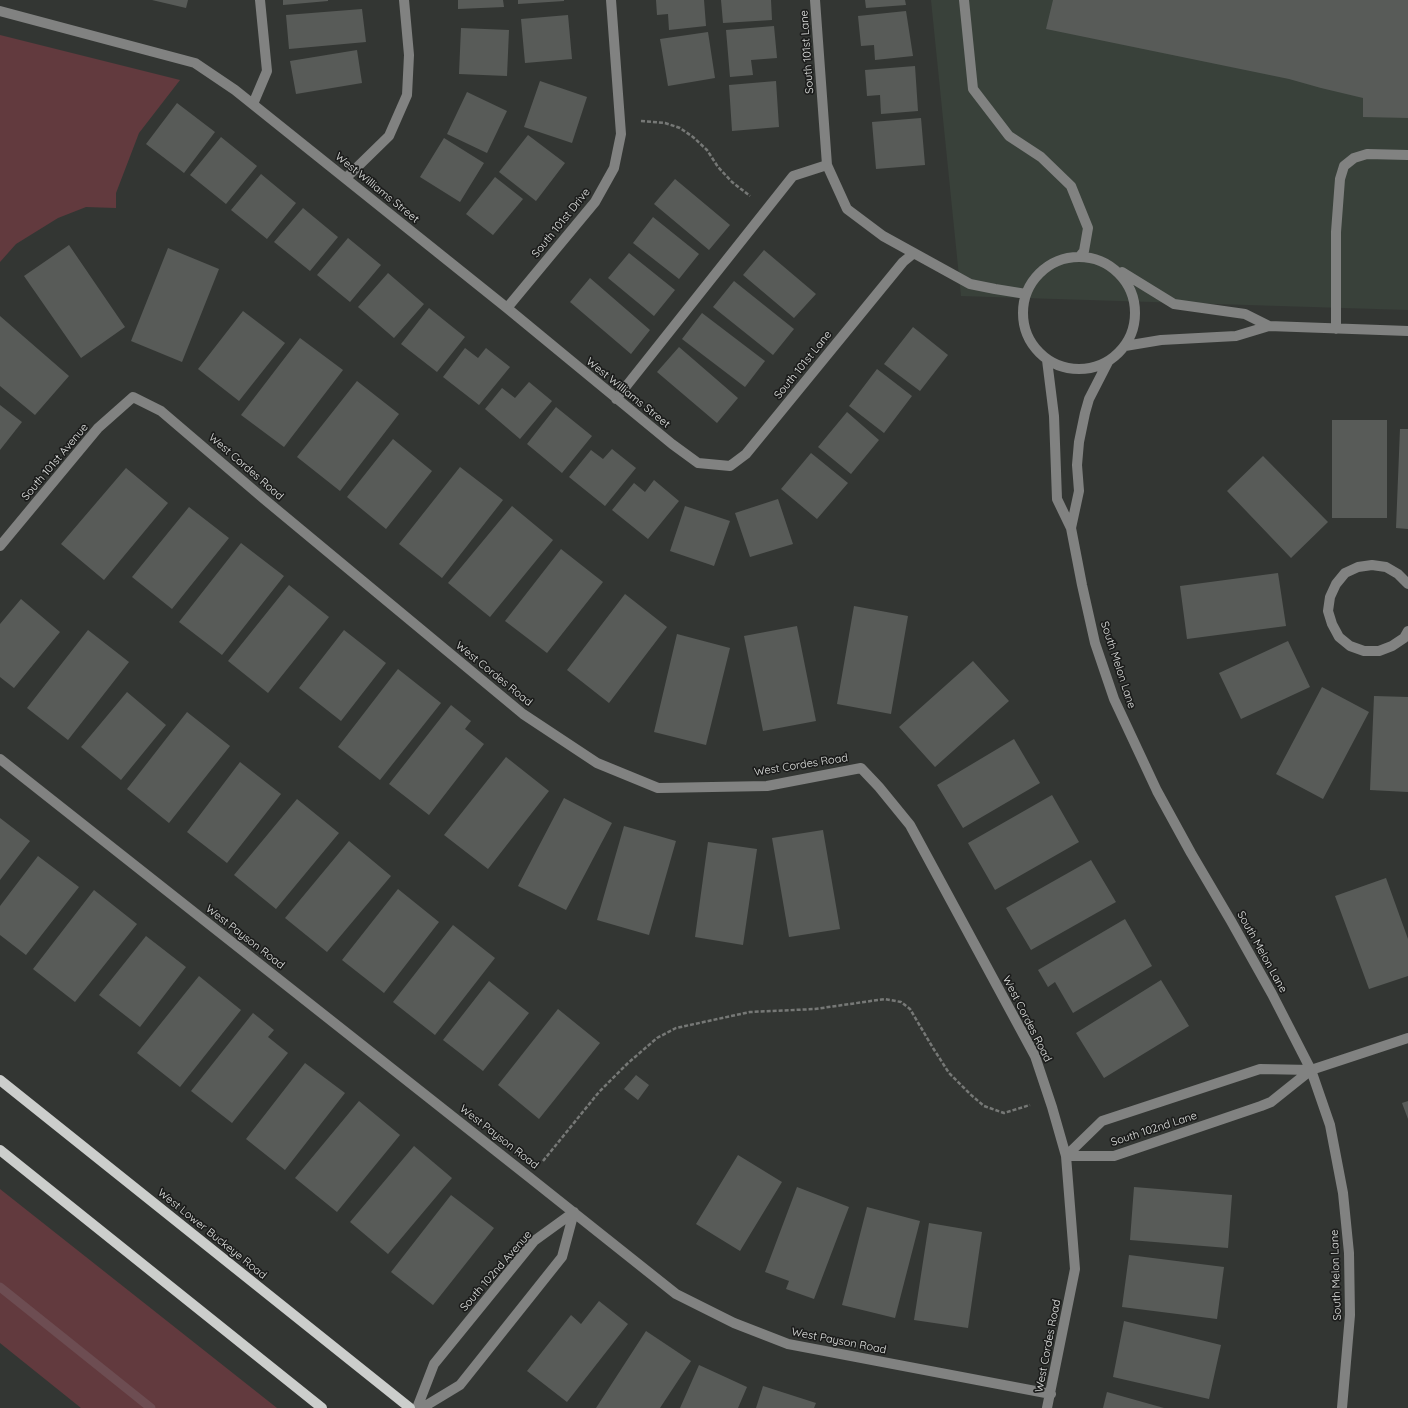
<!DOCTYPE html>
<style>
body{margin:0}
canvas{display:block;background:#333633}
</style>
<canvas width="1408" height="1408"></canvas>
<script>
const context = document.querySelector('canvas').getContext('2d');
context.lineJoin = 'round';
function fillPath(path, color) { context.fillStyle = color; context.fill(path, 'evenodd'); }
const poly = rows => new Path2D(rows.map(r => 'M' + r).join(''));
function stroke(path, color, width, dash) { context.strokeStyle = color; context.lineWidth = width; context.lineCap = dash ? 'butt' : 'round'; context.setLineDash(dash || []); context.stroke(path); }
function drawText(font, color, halo, rows, align = 'center') {
  context.font = font + ' Quicksand,sans-serif'; context.lineWidth = 3.5; context.setLineDash([]); context.textBaseline = 'middle'; context.strokeStyle = halo; context.fillStyle = color; for (const [text, x, y, turn = 0] of rows) {
    context.save(); context.translate(x, y); context.rotate((+turn || 0) * Math.PI / 180); context.textAlign = isNaN(turn) ? turn : align; if (halo) context.strokeText(text, 0, 0); context.fillText(text, 0, 0); context.restore();
  }
}
fillPath(poly([
 [931,0,1408,0,1408,310,961,296]
]), '#39413a');
fillPath(poly([
 [0,35,180,80,139,133,116,193,116,208,86,207,58,218,16,244,0,262],
 [0,1189,277,1408,81,1408,0,1343]
]), '#623a3e');
stroke(poly([
 [0,1287,151,1408]
]), '#6d4d52', 9);
fillPath(poly([
 [152,0,188,0,186,8],
 [283,0,328,0,328,1,283,5],
 [458,0,503,0,504,7,458,9],
 [518,0,564,0,564,1,518,4],
 [656,0,704,0,706,26,669,30,668,14,657,15],
 [721,0,771,0,772,20,723,23],
 [865,0,905,0,906,5,866,8],
 [1053,0,1408,0,1408,118,1363,117,1363,98,1321,88,1289,79,1046,29],
 [362,9,366,42,289,49,286,15],
 [906,11,913,56,875,60,874,45,861,46,858,16],
 [568,15,572,59,525,63,521,19],
 [774,26,777,58,751,60,753,75,730,77,726,30],
 [461,28,509,30,507,76,459,74],
 [708,32,715,78,668,86,660,39],
 [357,50,362,83,296,94,290,61],
 [915,66,918,111,881,114,880,95,867,96,865,70],
 [540,81,587,97,572,143,524,127],
 [776,81,779,127,732,131,729,85],
 [467,92,507,111,487,153,447,134],
 [177,103,215,132,184,173,146,144],
 [921,118,925,165,876,169,872,122],
 [528,135,565,163,536,201,499,172],
 [221,137,257,166,226,204,190,175],
 [444,138,484,163,460,202,420,177],
 [261,174,296,203,267,239,231,210],
 [495,177,523,199,493,235,466,214],
 [675,179,730,225,709,250,654,204],
 [303,208,338,237,310,271,274,242],
 [653,217,699,254,679,279,633,243],
 [348,238,381,265,350,302,317,275],
 [69,245,125,327,81,358,24,276],
 [168,248,219,269,182,362,131,341],
 [764,250,816,294,794,318,743,275],
 [629,253,675,290,654,316,608,278],
 [388,273,424,304,394,338,358,307],
 [590,278,650,330,631,354,570,302],
 [734,281,794,329,773,355,713,307],
 [429,308,465,337,437,372,401,344],
 [243,311,285,343,239,401,198,369],
 [702,313,765,361,745,387,682,339],
 [0,316,69,376,35,415,0,386],
 [913,327,948,355,920,391,884,364],
 [300,338,343,370,284,447,241,415],
 [679,347,738,398,717,423,657,372],
 [465,348,478,358,486,348,510,367,479,405,443,377],
 [877,369,912,396,884,433,849,406],
 [357,381,399,414,340,491,297,457],
 [529,382,552,401,520,439,485,409,502,388,515,398],
 [0,405,22,422,0,450],
 [556,407,592,436,562,473,527,444],
 [847,412,879,440,851,474,818,447],
 [1332,420,1387,420,1387,518,1332,518],
 [1400,429,1408,429,1408,529,1396,528],
 [393,439,432,471,386,529,347,497],
 [612,449,636,468,605,506,569,477,591,450,603,459],
 [811,453,848,483,817,519,781,489],
 [1263,456,1328,522,1291,558,1227,491],
 [460,467,503,500,442,578,399,544],
 [126,468,168,503,104,580,61,544],
 [654,480,679,501,648,539,612,510,634,483,645,492],
 [778,499,793,544,750,557,735,513],
 [512,506,553,540,490,617,448,583],
 [685,506,730,521,714,566,670,551],
 [189,507,229,538,172,609,132,577],
 [241,543,284,576,222,655,179,622],
 [561,549,603,582,547,653,505,621],
 [1278,573,1286,626,1187,639,1180,586],
 [289,585,329,617,268,693,228,661],
 [625,594,667,627,609,703,567,670],
 [21,599,60,632,14,688,0,677,0,624],
 [854,606,908,616,891,714,837,704],
 [797,626,816,721,763,731,744,636],
 [88,630,129,662,68,740,27,708],
 [344,630,386,663,341,721,299,688],
 [677,634,730,648,706,745,654,732],
 [1288,641,1310,687,1241,719,1219,673],
 [973,661,1009,701,935,767,899,727],
 [398,669,441,703,380,780,338,747],
 [1322,687,1369,712,1323,799,1276,774],
 [127,692,166,725,121,780,81,747],
 [1374,696,1408,697,1408,792,1370,790],
 [451,705,471,721,465,729,484,744,429,815,389,784],
 [187,712,230,746,169,823,127,789],
 [1014,739,1040,783,963,828,937,785],
 [506,757,549,791,488,869,444,835],
 [240,762,281,794,227,863,187,832],
 [1052,795,1079,842,995,890,968,843],
 [564,798,612,823,566,910,518,886],
 [297,799,339,833,276,909,234,875],
 [0,818,30,841,0,880],
 [624,826,676,841,649,935,597,920],
 [823,830,840,929,789,937,772,838],
 [349,841,391,876,327,952,285,918],
 [708,842,757,849,743,945,695,937],
 [38,856,79,887,26,955,0,935,0,906],
 [1091,860,1116,902,1031,950,1006,908],
 [1386,878,1408,939,1408,976,1369,989,1335,896],
 [398,889,439,922,384,993,342,960],
 [94,890,137,924,75,1002,33,969],
 [1125,919,1152,966,1073,1013,1055,982,1048,987,1038,970],
 [453,925,495,958,435,1035,393,1002],
 [146,936,186,967,140,1027,99,995],
 [199,976,241,1010,180,1087,137,1053],
 [1161,980,1189,1026,1104,1078,1076,1033],
 [489,981,529,1013,483,1071,443,1040],
 [558,1009,600,1043,539,1119,498,1085],
 [253,1013,274,1030,268,1037,288,1053,232,1123,191,1091],
 [305,1063,345,1093,285,1170,246,1139],
 [636,1075,649,1085,638,1100,624,1089],
 [359,1101,400,1135,337,1212,295,1178],
 [1408,1101,1408,1119,1402,1103],
 [414,1146,452,1178,388,1254,350,1222],
 [738,1155,782,1182,740,1251,696,1224],
 [797,1187,849,1207,814,1299,786,1289,789,1281,765,1272],
 [1134,1187,1232,1195,1228,1248,1130,1240],
 [451,1195,494,1228,433,1305,391,1272],
 [867,1207,920,1221,895,1318,842,1305],
 [929,1223,982,1232,968,1328,914,1320],
 [1129,1255,1224,1267,1217,1319,1122,1307],
 [599,1301,628,1324,567,1402,527,1371,571,1315,581,1324],
 [1124,1321,1221,1345,1209,1399,1113,1377],
 [646,1331,691,1361,660,1408,596,1408],
 [699,1365,747,1387,738,1408,680,1408],
 [763,1386,816,1403,814,1408,756,1408],
 [1107,1392,1164,1408,1103,1408]
]), '#585b58');
stroke(poly([
 [641,121,665,123,680,128,693,137,707,150,718,167,732,182,750,196],
 [543,1161,599,1092,628,1063,657,1038,676,1028,750,1012,815,1009,885,999,901,1002,910,1009,933,1048,949,1073,970,1094,984,1106,1004,1113,1030,1105]
]), '#767876', 2.5, [4, 2]);
stroke(poly([
 [815,0,827,165,847,209,883,236,970,284,995,289,1026,294],
 [964,0,973,89,1009,136,1041,157,1071,186,1088,228,1084,251,1080,256],
 [0,11,195,63,235,90,507,308,672,444,698,463,730,466,746,454,903,262,914,253],
 [253,104,267,71,260,0],
 [346,178,389,136,407,95,409,55,404,0],
 '1023 313a56 56 0 1 1 112 0a56 56 0 1 1-112 0Z',
 [1122,272,1174,304,1245,314,1269,326],
 [507,308,595,202,614,168,621,134,611,0],
 [1336,329,1336,232,1340,179,1344,166,1354,158,1367,154,1408,155],
 [1125,346,1161,340,1236,336,1269,326,1408,331],
 [1047,360,1054,416,1057,499,1071,528,1082,585,1095,643,1114,699,1157,791,1191,853,1231,921,1272,994,1311,1070,1330,1125,1343,1193,1349,1253,1350,1315,1342,1408],
 [616,399,793,176,827,165],
 [1071,528,1079,491,1077,465,1079,442,1085,413,1089,399,1108,362],
 [0,546,98,428,133,397,161,411,264,499,523,714,597,763,658,788,767,786,861,768,879,787,910,825,1035,1056,1052,1107,1066,1156,1075,1269,1047,1408],
 [1408,584,1398,574,1386,567,1372,565,1358,567,1345,573,1336,584,1330,597,1328,611,1332,624,1339,637,1350,646,1364,651,1379,651,1392,646,1404,638,1408,631],
 [0,759,529,1177,676,1294,734,1323,788,1344,1051,1394],
 [1066,1156,1102,1121,1260,1069,1311,1070,1408,1038],
 [1066,1156,1114,1156,1261,1106,1271,1102,1311,1070],
 [417,1408,434,1364,534,1241,574,1212],
 [422,1408,460,1385,562,1257,574,1212]
]), '#818281', 10);
stroke(poly([
 [0,1080,410,1408],
 [0,1150,322,1408]
]), '#cccecc', 10);
drawText('11px', '#e2e4e2', '#1c1d1c', [
 ["South 101st Lane",807,52,-94],
 ["West Williams Street",377,188,39],
 ["South 101st Drive",561,223,-51],
 ["South 101st Lane",803,365,-51],
 ["West Williams Street",628,393,39],
 ["South 101st Avenue",55,462,-50],
 ["West Cordes Road",246,467,41],
 ["South Melon Lane",1118,665,72],
 ["West Cordes Road",494,674,39],
 ["West Cordes Road",801,765,-9],
 ["West Payson Road",245,937,38],
 ["South Melon Lane",1262,952,61],
 ["West Cordes Road",1027,1019,63],
 ["South 102nd Lane",1154,1129,-18],
 ["West Payson Road",499,1137,38],
 ["West Lower Buckeye Road",212,1234,39],
 ["South 102nd Avenue",496,1271,-49],
 ["South Melon Lane",1336,1275,-92],
 ["West Payson Road",839,1341,11],
 ["West Cordes Road",1048,1346,-79]
]);
</script>
